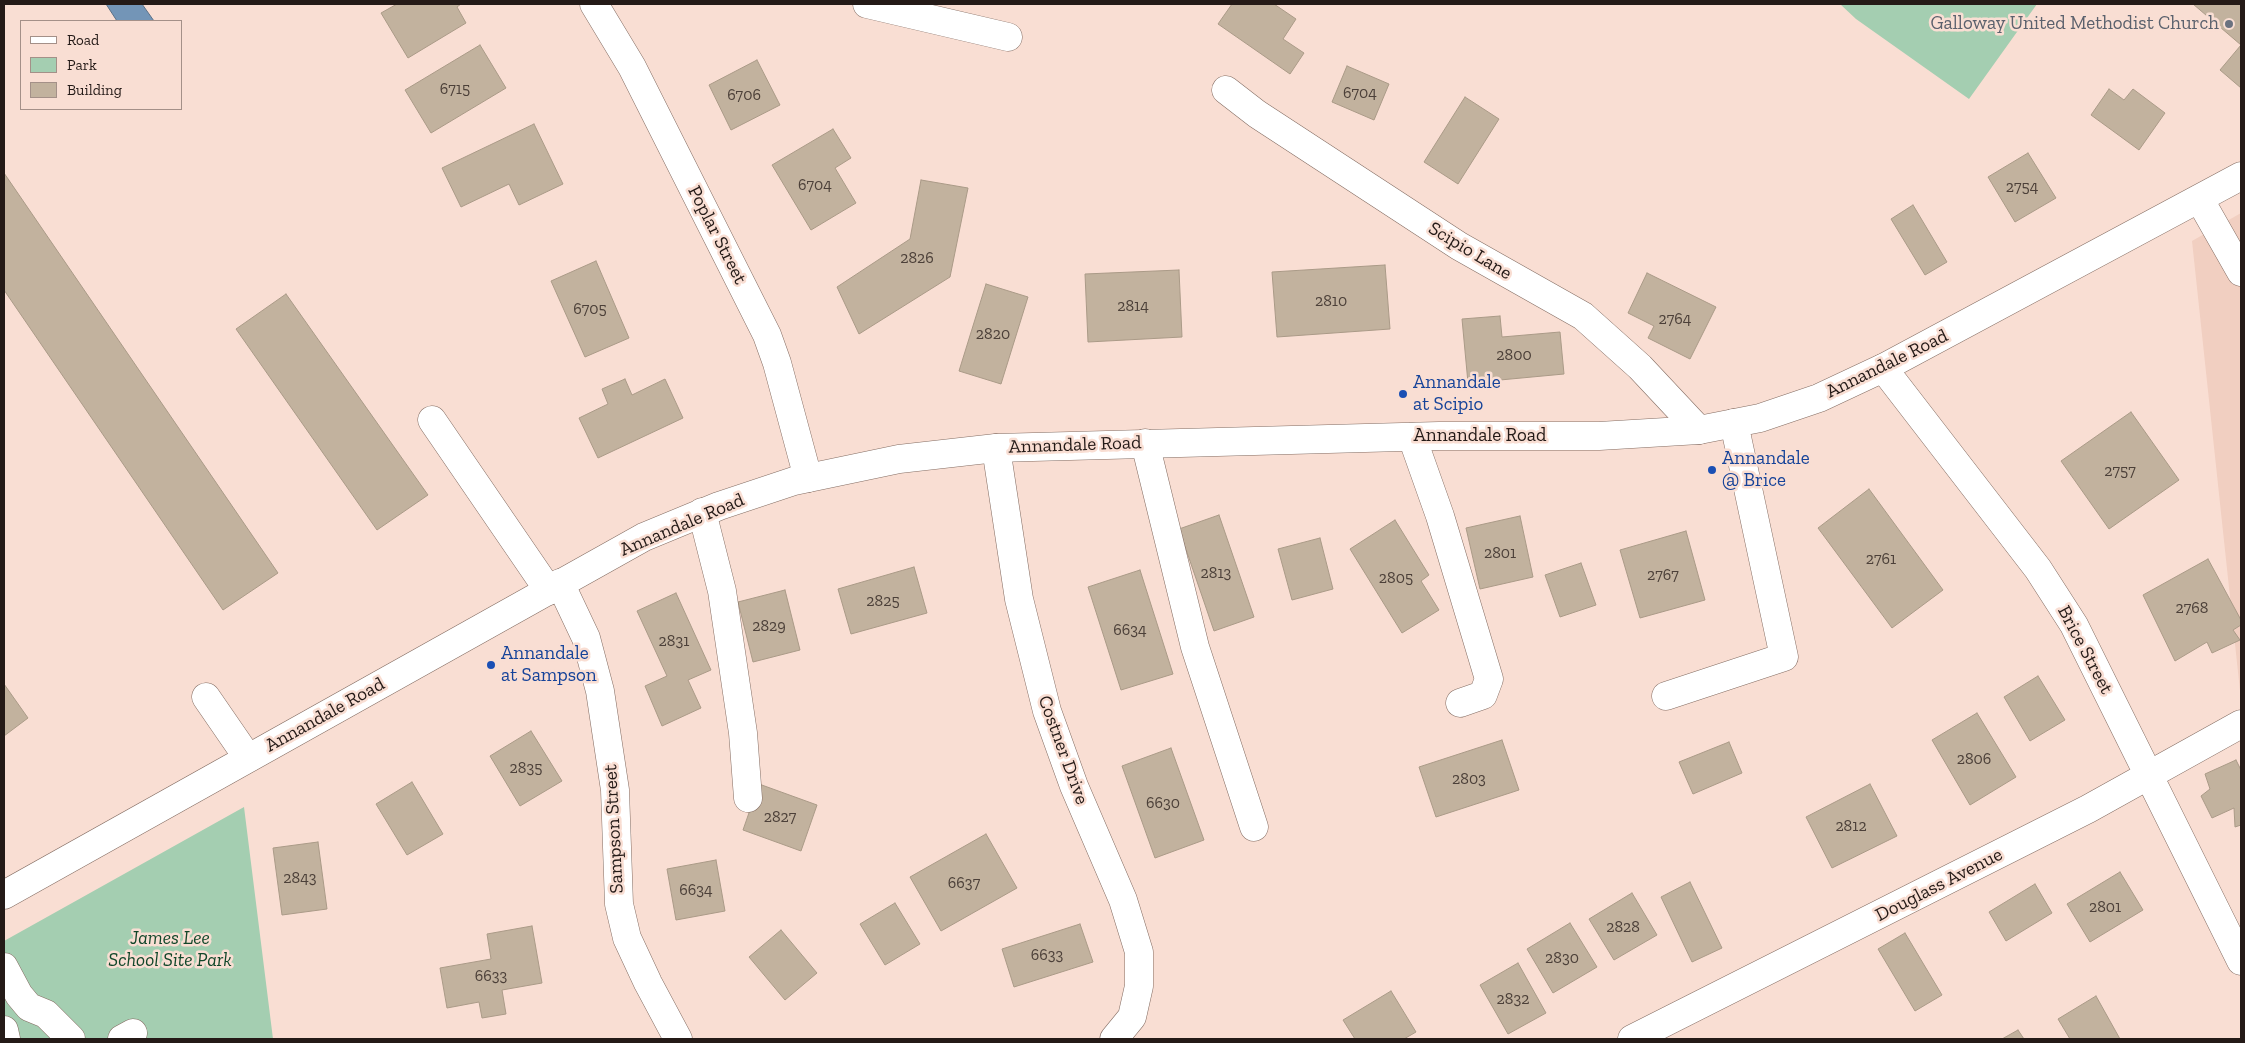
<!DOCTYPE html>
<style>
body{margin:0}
#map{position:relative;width:2245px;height:1043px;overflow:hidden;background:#f9ded3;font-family:"Zilla Slab",serif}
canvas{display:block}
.frame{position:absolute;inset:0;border:5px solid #241a17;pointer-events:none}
.legend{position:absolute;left:20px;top:20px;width:162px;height:90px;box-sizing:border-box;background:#f9ded3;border:1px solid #a49088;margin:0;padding:6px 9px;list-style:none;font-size:15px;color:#241a17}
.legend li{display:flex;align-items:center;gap:10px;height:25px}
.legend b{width:25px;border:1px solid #a49088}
</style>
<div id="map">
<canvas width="2245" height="1043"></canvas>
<div class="frame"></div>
<ul class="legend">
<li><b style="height:6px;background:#fff"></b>Road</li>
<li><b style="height:14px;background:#a4ceb1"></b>Park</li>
<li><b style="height:14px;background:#c2b29e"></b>Building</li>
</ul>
</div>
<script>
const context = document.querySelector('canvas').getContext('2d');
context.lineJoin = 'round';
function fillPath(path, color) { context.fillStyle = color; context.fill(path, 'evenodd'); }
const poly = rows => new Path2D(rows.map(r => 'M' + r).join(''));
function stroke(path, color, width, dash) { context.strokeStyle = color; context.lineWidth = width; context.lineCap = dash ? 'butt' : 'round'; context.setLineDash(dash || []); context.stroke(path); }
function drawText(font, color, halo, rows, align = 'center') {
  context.font = font + ' "Zilla Slab",serif'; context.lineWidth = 5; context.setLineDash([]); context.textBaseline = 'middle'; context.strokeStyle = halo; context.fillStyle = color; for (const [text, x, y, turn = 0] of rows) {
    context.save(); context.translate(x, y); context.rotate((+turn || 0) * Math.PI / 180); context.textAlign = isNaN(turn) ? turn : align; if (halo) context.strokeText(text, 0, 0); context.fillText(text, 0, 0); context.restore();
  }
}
fillPath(poly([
 [2241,213,2241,700,2192,241]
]), '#f1cfc1');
fillPath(poly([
 [1840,4,2037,4,1969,99,1856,19],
 [244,807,273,1039,4,1039,4,941]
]), '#a4ceb1');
const water = poly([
 [106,4,142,4,154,21,117,21,106,4]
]);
fillPath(water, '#7395b7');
stroke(water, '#5b7087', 1);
const building = poly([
 [397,4,461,4,457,7,466,23,408,58,381,13,397,4],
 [1232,4,1274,4,1296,19,1283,39,1304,53,1290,74,1218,24,1232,4],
 [2193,4,2241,4,2241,45,2193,4],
 [480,45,506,88,431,133,405,90,480,45],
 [2241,45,2241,88,2220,70,2241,45],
 [757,60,780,105,731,130,709,85,757,60],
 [1347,66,1389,84,1374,120,1332,102,1347,66],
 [2109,89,2124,100,2133,89,2165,113,2139,150,2091,115,2109,89],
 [1465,97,1499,119,1458,184,1424,162,1465,97],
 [534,124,563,184,519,205,509,184,461,207,442,168,534,124],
 [833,129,851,158,835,168,856,203,811,230,772,165,833,129],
 [2028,153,2056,198,2015,222,1988,177,2028,153],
 [4,173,278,573,223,610,4,290,4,173],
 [921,180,968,188,950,277,859,334,837,287,910,239,921,180],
 [1913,205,1947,262,1925,275,1891,219,1913,205],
 [596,261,629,338,585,357,551,281,596,261],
 [1385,265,1390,329,1277,337,1272,272,1385,265],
 [1179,270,1182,337,1088,342,1085,274,1179,270],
 [1647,273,1716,307,1690,359,1648,338,1654,326,1628,313,1647,273],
 [986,284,1028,297,1001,384,959,371,986,284],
 [286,294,428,495,377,530,236,329,286,294],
 [1500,316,1502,337,1560,332,1564,374,1468,383,1462,319,1500,316],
 [625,379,632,395,665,379,683,418,598,458,579,418,608,404,602,389,625,379],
 [2131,412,2179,480,2109,529,2061,461,2131,412],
 [1869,489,1943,590,1892,628,1818,528,1869,489],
 [1219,515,1254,617,1214,631,1179,529,1219,515],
 [1520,516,1533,577,1480,589,1466,528,1520,516],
 [1395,520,1429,575,1421,581,1439,610,1402,633,1350,549,1395,520],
 [1686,531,1705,600,1640,618,1620,550,1686,531],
 [1320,538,1333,589,1292,600,1278,549,1320,538],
 [2208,559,2241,620,2241,625,2233,630,2240,640,2212,653,2207,642,2175,661,2143,595,2208,559],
 [1581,563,1596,605,1560,617,1545,575,1581,563],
 [914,567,927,613,851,634,838,589,914,567],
 [1140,570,1173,674,1121,690,1088,587,1140,570],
 [785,590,800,650,753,662,738,602,785,590],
 [676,593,711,670,688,680,701,708,662,726,645,686,667,676,637,611,676,593],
 [2038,676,2065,720,2030,741,2004,697,2038,676],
 [4,684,28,718,4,736,4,684],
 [1977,713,2016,777,1970,805,1932,740,1977,713],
 [531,731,562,781,520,806,490,756,531,731],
 [1502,740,1519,790,1436,817,1419,767,1502,740],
 [1729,742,1742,773,1693,794,1679,762,1729,742],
 [1171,748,1204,840,1155,858,1122,766,1171,748],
 [2236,760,2241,770,2241,825,2235,827,2234,808,2212,818,2201,796,2210,789,2205,774,2236,760],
 [412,782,443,834,407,855,376,804,412,782],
 [759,784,817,805,801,851,743,830,759,784],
 [1870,784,1897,836,1832,868,1806,817,1870,784],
 [986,834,1017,888,941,931,910,877,986,834],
 [318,842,327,909,282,915,273,848,318,842],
 [716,860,725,911,676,920,667,869,716,860],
 [2120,872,2143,910,2090,942,2067,904,2120,872],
 [1690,882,1722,948,1692,962,1661,897,1690,882],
 [2035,884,2052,913,2006,941,1989,912,2035,884],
 [1632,893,1657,935,1614,960,1589,919,1632,893],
 [895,903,920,944,885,965,860,924,895,903],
 [1570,923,1597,967,1553,993,1527,949,1570,923],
 [1080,924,1093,962,1014,987,1002,949,1080,924],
 [532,926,542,983,502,990,506,1014,482,1018,479,1002,447,1008,440,968,491,959,487,934,532,926],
 [781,930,817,973,785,1000,749,957,781,930],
 [1905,933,1942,995,1915,1011,1878,949,1905,933],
 [1518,963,1546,1013,1508,1034,1480,985,1518,963],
 [1391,991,1416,1032,1404,1039,1355,1039,1343,1020,1391,991],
 [2096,996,2120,1039,2070,1039,2058,1019,2096,996],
 [2018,1030,2024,1039,2002,1039,2018,1030]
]);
fillPath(building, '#c2b29e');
stroke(building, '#aa9a87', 1);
const minor = poly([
 [594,4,632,67,767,335,777,363,808,478],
 [867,4,1008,37],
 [1226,90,1257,114,1459,246,1583,316,1640,367,1699,430],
 [2200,200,2241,272],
 [1883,368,2038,569,2074,625,2241,961],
 [432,420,549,591],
 [1412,437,1440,516,1489,679,1483,695,1460,703],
 [1145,443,1195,647,1254,827],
 [996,448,1019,599,1047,711,1074,786,1123,900,1139,952,1139,986,1132,1017,1114,1039],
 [702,512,722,591,743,733,748,798],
 [560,583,586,638,600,691,615,790,619,904,627,938,648,983,678,1039],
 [1666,696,1784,657,1734,423],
 [206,697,248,758],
 [4,967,19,995,29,1007,46,1014,71,1039],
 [4,1030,6,1039],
 [122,1039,133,1033],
 [1632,1039,2088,809,2241,724]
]);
const major = poly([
 [4,895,644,537,719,506,794,481,899,459,996,448,1439,436,1599,436,1699,430,1760,418,1819,398,1883,368,2241,176]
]);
stroke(minor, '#846d63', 29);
stroke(major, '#846d63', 29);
stroke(minor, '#fff', 28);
stroke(major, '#fff', 28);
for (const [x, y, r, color] of [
 [2229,24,5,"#6b7280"],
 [1403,394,5,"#1a4fb4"],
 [1712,470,5,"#1a4fb4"],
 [491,665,5,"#1a4fb4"]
]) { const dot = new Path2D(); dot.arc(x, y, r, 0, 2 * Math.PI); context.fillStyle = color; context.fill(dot); stroke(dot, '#f9ded3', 2); }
drawText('16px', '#4c4039', null, [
 ["6715",455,89],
 ["6704",1360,93],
 ["6706",744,95],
 ["6704",815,185],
 ["2754",2022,187],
 ["2826",917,258],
 ["2810",1331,301],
 ["2814",1133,306],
 ["6705",590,309],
 ["2764",1675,319],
 ["2820",993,334],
 ["2800",1514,355],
 ["2757",2120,471],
 ["2801",1500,553],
 ["2761",1881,559],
 ["2813",1216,573],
 ["2767",1663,575],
 ["2805",1396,578],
 ["2825",883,601],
 ["2768",2192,608],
 ["2829",769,626],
 ["6634",1130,630],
 ["2831",674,641],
 ["2806",1974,759],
 ["2835",526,768],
 ["2803",1469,779],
 ["6630",1163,803],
 ["2827",780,817],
 ["2812",1851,826],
 ["2843",300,878],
 ["6637",964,883],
 ["6634",696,890],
 ["2801",2105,907],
 ["2828",1623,927],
 ["6633",1047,955],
 ["2830",1562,958],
 ["6633",491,976],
 ["2832",1513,999]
]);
drawText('19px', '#5b616d', '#f9ded3', [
 ["Galloway United Methodist Church",2219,24]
], 'right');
drawText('19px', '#241a17', '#f9ded3', [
 ["Poplar Street",717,235,63],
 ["Scipio Lane",1470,251,31],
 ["Annandale Road",1887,364,-26],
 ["Annandale Road",1480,436],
 ["Annandale Road",1075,445,-2],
 ["Annandale Road",682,525,-23],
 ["Brice Street",2085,650,62],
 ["Annandale Road",325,715,-29],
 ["Costner Drive",1063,750,70],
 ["Sampson Street",614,829,-93],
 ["Douglass Avenue",1939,885,-27]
]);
drawText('19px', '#164399', '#f9ded3', [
 ["Annandale",1413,383],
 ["at Scipio",1413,405],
 ["Annandale",1722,459],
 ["@ Brice",1722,481],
 ["Annandale",501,654],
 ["at Sampson",501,676]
], 'left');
drawText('italic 19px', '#104629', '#f9ded3', [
 ["James Lee",170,939],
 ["School Site Park",170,961]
]);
</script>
